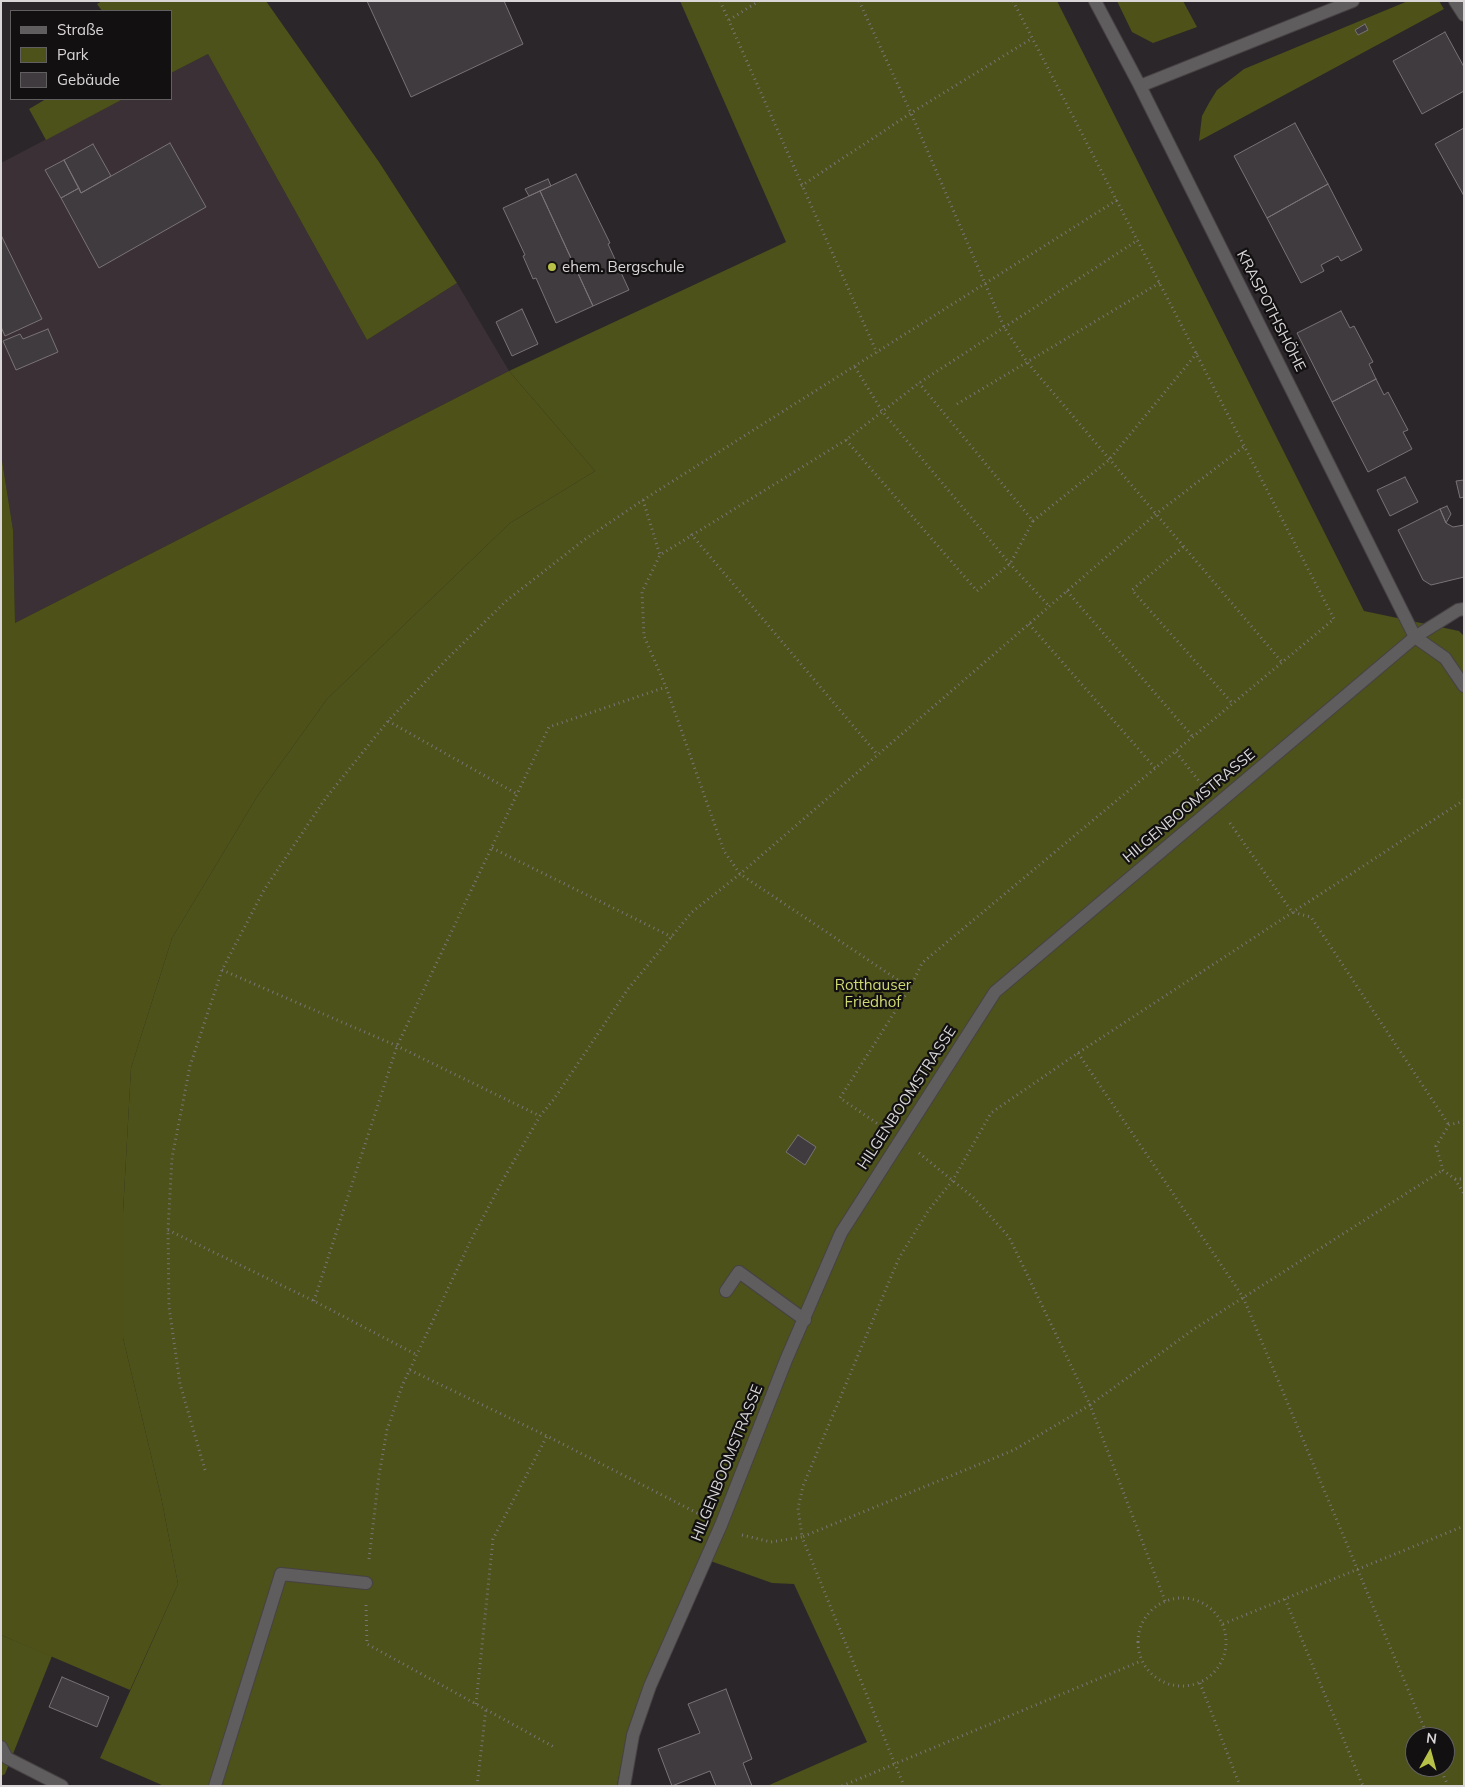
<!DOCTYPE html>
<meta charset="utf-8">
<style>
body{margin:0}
#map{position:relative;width:1465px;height:1787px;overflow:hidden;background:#2b2629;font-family:Mulish,sans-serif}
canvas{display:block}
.frame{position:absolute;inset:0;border:2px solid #dad6d8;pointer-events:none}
.legend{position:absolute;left:10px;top:10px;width:162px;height:90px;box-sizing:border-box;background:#121011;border:1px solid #625f61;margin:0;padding:6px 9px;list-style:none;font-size:15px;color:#dad6d8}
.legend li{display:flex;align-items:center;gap:10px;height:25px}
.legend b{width:25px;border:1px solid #625f61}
.north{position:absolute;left:1405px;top:1727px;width:50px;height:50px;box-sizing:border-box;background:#121011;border:1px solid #625f61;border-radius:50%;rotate:7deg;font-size:14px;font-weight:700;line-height:20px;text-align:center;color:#dad6d8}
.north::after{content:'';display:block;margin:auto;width:18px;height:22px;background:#b8c147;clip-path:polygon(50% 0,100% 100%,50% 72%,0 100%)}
</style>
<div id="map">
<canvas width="1465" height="1787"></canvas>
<div class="frame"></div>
<ul class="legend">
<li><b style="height:6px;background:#5f5d5e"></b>Straße</li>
<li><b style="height:14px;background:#4d511a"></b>Park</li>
<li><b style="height:14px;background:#403b3e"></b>Gebäude</li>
</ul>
<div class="north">N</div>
</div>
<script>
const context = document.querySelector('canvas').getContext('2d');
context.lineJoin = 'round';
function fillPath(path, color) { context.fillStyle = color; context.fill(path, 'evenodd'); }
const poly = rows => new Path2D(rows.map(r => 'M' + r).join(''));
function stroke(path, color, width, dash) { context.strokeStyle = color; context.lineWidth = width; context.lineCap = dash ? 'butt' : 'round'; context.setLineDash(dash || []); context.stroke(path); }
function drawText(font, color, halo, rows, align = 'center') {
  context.font = font + ' Mulish,sans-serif'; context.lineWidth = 4.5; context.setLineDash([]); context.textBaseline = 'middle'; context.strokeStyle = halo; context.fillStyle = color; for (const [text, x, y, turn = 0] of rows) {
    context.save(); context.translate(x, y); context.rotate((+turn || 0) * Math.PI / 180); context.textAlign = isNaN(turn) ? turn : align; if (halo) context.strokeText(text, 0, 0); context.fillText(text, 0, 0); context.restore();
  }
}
fillPath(poly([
 [208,54,367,340,457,283,509,371,15,623,13,530,1,454,1,163,123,99,171,99,171,73]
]), '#3b3036');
fillPath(poly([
 [102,1,266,1,379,162,457,283,367,340,208,54,171,73,171,11,102,11,97,4],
 [680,1,1057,1,1364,611,1459,631,1464,636,1464,1786,767,1786,867,1742,794,1584,772,1583,702,1558,645,1685,627,1734,617,1786,164,1786,100,1758,178,1584,161,1497,123,1338,123,1212,131,1068,172,938,258,795,327,699,510,523,595,471,509,371,786,242],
 [1415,1737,1445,1737,1445,1767,1415,1767],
 [46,99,123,99,46,140,29,109],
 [1,1635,52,1656,5,1774,1,1776]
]), '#4d511a');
fillPath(poly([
 [1117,1,1183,1,1197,27,1153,43,1132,32],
 [1408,1,1439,1,1444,9,1199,141,1202,116,1209,103,1217,90,1244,69],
 [509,371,595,471,510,523,327,699,258,795,172,938,131,1068,123,1212,123,1338,161,1497,178,1584,130,1690,1,1635,1,454,13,530,15,623]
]), '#4e5218');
const building = poly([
 [367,1,504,1,523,44,411,97,367,1],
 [1365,24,1368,30,1358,35,1355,30,1365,24],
 [1445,32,1464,67,1464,91,1422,114,1393,61,1445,32],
 [1295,123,1328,184,1267,218,1234,156,1295,123],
 [1464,128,1464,196,1435,144,1464,128],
 [170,143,206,207,99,268,61,198,79,188,81,193,170,143],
 [93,144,111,176,81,193,64,160,93,144],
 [64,160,79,188,61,198,45,170,64,160],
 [576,174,610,243,608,244,629,290,593,306,540,191,576,174],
 [548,179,551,186,529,196,525,189,548,179],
 [1328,184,1362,250,1341,261,1338,256,1321,265,1324,271,1301,283,1267,218,1328,184],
 [540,191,593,306,556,323,536,278,533,279,523,256,525,255,503,208,540,191],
 [1,235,42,319,5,336,1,327,1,235],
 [522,309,538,344,512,356,496,322,522,309],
 [1341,311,1350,328,1354,326,1373,362,1369,364,1376,379,1332,402,1297,333,1341,311],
 [48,329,58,352,16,370,3,341,20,334,23,339,48,329],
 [1376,379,1384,395,1388,392,1408,430,1403,432,1412,449,1368,472,1332,402,1376,379],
 [1405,477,1418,502,1390,516,1377,490,1405,477],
 [1464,480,1464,497,1460,498,1456,481,1464,480],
 [1447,506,1451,514,1446,523,1440,509,1447,506],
 [1440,509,1446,523,1453,527,1464,525,1464,577,1431,585,1423,580,1398,530,1440,509],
 [798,1135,816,1147,805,1165,786,1152,798,1135],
 [62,1677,109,1697,97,1727,49,1707,62,1677],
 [726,1689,752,1759,743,1763,752,1786,716,1786,710,1771,672,1786,658,1749,700,1733,688,1704,726,1689]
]);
fillPath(building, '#403b3e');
stroke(building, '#797276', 1);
const lane = poly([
 [1415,637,1445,658,1464,686],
 [726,1291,739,1272,805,1320],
 [1,1747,7,1758,62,1786],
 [215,1786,281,1574,366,1583]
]);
const street = poly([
 [1095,1,1140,86,1415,637],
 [1455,1,1464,15],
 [1140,86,1353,1],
 [624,1786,633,1735,650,1686,721,1525,786,1360,841,1233,995,992,1415,637,1458,610,1464,609]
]);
stroke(lane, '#474245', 14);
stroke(street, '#474245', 14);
stroke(poly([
 [720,1,877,353],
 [859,1,911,113,1004,327,1027,362,1281,661],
 [729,20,759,1],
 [801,186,911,113,1031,39],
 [855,367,882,411,1010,564,1049,606],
 [957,404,1161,282],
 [846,440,977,591,1010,564,1033,521,919,383],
 [643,500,660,555],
 [1033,521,1109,460,1197,353],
 [691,534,877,754],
 [1183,547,1132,590,1233,704],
 [1067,591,1193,737],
 [1029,624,1156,769],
 [388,721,517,794],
 [1176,752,1203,786],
 [1230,823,1292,912,1311,917,1449,1125],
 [492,848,672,937],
 [222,970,397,1046,540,1116],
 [910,988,740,874,724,851,666,687,644,636,642,592,660,555,846,440,919,383,1138,240],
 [1078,1053,1243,1297,1428,1737],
 [1464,1121,1449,1125,1436,1146,1443,1170,1455,1179,1464,1179],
 [881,1126,840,1098,910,988,922,963,1334,619,1013,1],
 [919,1153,974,1198,1009,1237,1090,1405,1194,1329,1443,1170],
 [1455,1179,1464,1194],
 [168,1230,314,1301,417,1355],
 [314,1301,397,1046,549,727,666,687],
 [410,1370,547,1436,701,1515],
 [205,1470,180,1384,169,1307,168,1230,172,1158,190,1066,222,970,264,890,325,799,388,721,447,659,506,601,584,540,643,500,1117,200],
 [742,1535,771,1542,802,1537,904,1786],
 [369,1559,379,1475,387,1430,402,1386,470,1242,504,1178,540,1116,554,1099,628,989,692,912,740,874,1156,514,1246,445],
 '1138 1642a44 44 0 1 1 88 0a44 44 0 1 1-88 0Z',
 [1285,1599,1363,1786],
 [1165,1601,1090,1405,1014,1450,802,1537,798,1508,803,1486,899,1258,928,1211,953,1180,991,1113,1078,1053,1464,800],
 [366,1605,367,1644,554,1747],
 [1223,1624,1464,1526],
 [1200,1683,1240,1786],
 [476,1704,493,1539,547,1436],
 [1440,1767,1448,1786],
 [477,1786,486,1709],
 [842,1786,1141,1661]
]), '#797577', 3, [1, 4]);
stroke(lane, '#5f5d5e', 12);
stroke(street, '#5f5d5e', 12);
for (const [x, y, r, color] of [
 [552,267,5,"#b8c147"]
]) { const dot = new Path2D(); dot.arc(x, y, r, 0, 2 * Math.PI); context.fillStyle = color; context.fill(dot); stroke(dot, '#121011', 2); }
drawText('15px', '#dad6d8', '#121011', [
 ["ehem. Bergschule",562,267]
], 'left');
drawText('15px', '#dad6d8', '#121011', [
 ["KRASPOTHSHÖHE",1271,311,63],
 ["HILGENBOOMSTRASSE",1189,806,-40],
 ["HILGENBOOMSTRASSE",907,1098,-57],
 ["HILGENBOOMSTRASSE",727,1463,-68]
]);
drawText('15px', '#d1da72', '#121011', [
 ["Rotthauser",873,985],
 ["Friedhof",873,1002]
]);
</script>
